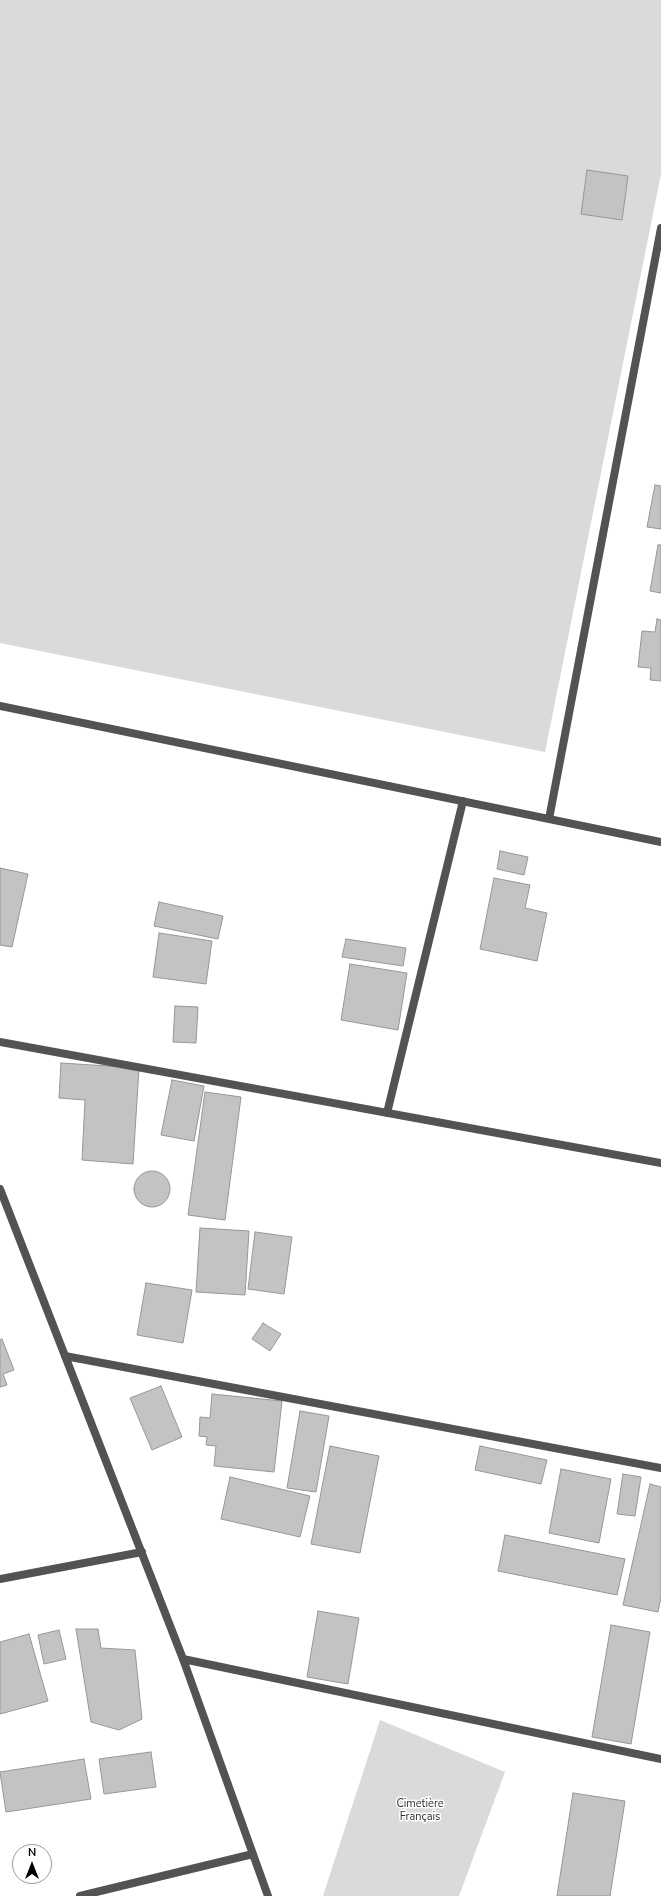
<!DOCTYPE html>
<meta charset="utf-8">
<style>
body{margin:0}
#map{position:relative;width:661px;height:1896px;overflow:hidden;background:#fff;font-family:"Nunito Sans",sans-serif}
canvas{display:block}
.north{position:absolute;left:12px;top:1844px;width:40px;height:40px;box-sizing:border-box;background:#fff;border:1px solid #999;border-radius:50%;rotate:0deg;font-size:11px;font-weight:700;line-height:16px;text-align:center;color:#000}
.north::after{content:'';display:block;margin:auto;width:14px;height:18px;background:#000;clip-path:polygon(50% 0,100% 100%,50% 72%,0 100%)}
</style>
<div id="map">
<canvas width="661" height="1896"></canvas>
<div class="north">N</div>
</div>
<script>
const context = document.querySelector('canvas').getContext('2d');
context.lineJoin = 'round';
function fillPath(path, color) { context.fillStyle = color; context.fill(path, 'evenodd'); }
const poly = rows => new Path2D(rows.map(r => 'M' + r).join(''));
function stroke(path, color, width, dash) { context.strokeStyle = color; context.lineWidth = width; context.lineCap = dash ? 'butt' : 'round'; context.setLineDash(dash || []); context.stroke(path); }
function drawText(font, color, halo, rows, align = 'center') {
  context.font = font + ' "Nunito Sans",sans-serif'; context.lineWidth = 3; context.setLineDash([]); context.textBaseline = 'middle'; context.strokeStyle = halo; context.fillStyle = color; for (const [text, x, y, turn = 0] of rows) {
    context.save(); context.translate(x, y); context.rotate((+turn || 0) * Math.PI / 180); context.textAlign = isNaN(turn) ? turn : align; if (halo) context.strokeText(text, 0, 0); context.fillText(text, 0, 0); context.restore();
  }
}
fillPath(poly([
 [0,0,661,0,661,174,545,752,0,643],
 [380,1720,505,1772,459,1896,323,1896]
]), '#dadada');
const building = poly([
 [587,170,628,176,622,220,581,214,587,170],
 [655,485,661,486,661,529,647,527,655,485],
 [658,545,661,545,661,593,650,591,658,545],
 [657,619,661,620,661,681,650,680,651,668,638,667,642,631,655,632,657,619],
 [500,851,528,857,524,875,497,869,500,851],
 [0,868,28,874,12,947,0,945,0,868],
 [494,878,530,885,525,908,547,913,537,961,480,949,494,878],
 [159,902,223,916,218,939,154,926,159,902],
 [159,933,212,941,206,984,153,977,159,933],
 [346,939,406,948,403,966,342,957,346,939],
 [350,964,407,973,398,1030,341,1020,350,964],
 [175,1006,198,1007,196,1043,173,1042,175,1006],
 [61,1063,139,1068,133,1164,82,1160,85,1100,59,1098,61,1063],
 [172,1080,204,1086,194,1141,161,1135,172,1080],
 [205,1092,241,1097,225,1220,188,1215,205,1092],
 '134 1189a18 18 0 1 1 36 0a18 18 0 1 1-36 0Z',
 [200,1228,249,1231,245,1295,196,1292,200,1228],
 [255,1232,292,1237,284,1294,248,1289,255,1232],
 [146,1283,192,1290,183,1343,137,1335,146,1283],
 [263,1323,281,1334,270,1351,252,1339,263,1323],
 [2,1339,14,1370,3,1374,7,1385,0,1387,0,1340,2,1339],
 [161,1386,182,1437,152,1450,130,1398,161,1386],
 [212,1394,282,1401,274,1472,214,1466,216,1446,206,1445,207,1437,199,1436,200,1417,210,1418,212,1394],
 [300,1411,329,1416,316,1492,287,1488,300,1411],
 [330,1446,379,1456,360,1553,311,1544,330,1446],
 [480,1446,547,1460,541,1484,475,1470,480,1446],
 [561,1469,611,1479,599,1543,549,1533,561,1469],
 [623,1474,641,1477,635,1516,617,1514,623,1474],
 [230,1477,310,1496,300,1537,221,1519,230,1477],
 [650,1484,661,1487,661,1597,658,1612,623,1605,650,1484],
 [505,1535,625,1559,617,1595,498,1571,505,1535],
 [318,1611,359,1618,348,1684,307,1677,318,1611],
 [611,1625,650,1632,631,1744,592,1737,611,1625],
 [76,1629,98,1629,101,1648,135,1650,142,1719,119,1730,91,1722,76,1629],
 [59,1630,66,1659,44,1664,38,1635,59,1630],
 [29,1634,48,1701,0,1714,0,1642,29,1634],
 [151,1752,156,1787,104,1794,99,1759,151,1752],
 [84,1759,91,1799,6,1812,0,1772,84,1759],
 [573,1793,625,1801,610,1896,557,1896,573,1793]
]);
fillPath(building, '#c3c3c3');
stroke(building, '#979797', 1);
stroke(poly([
 [0,706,661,842],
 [549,819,661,228],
 [0,1042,661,1163],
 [387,1113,463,801],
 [0,1189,183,1659,268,1896],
 [65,1356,661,1468],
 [0,1579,142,1552],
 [183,1659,661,1759],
 [80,1896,253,1854]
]), '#535353', 8);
drawText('11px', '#313131', '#fff', [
 ["Cimetière",420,1804],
 ["Français",420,1817]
]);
</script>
